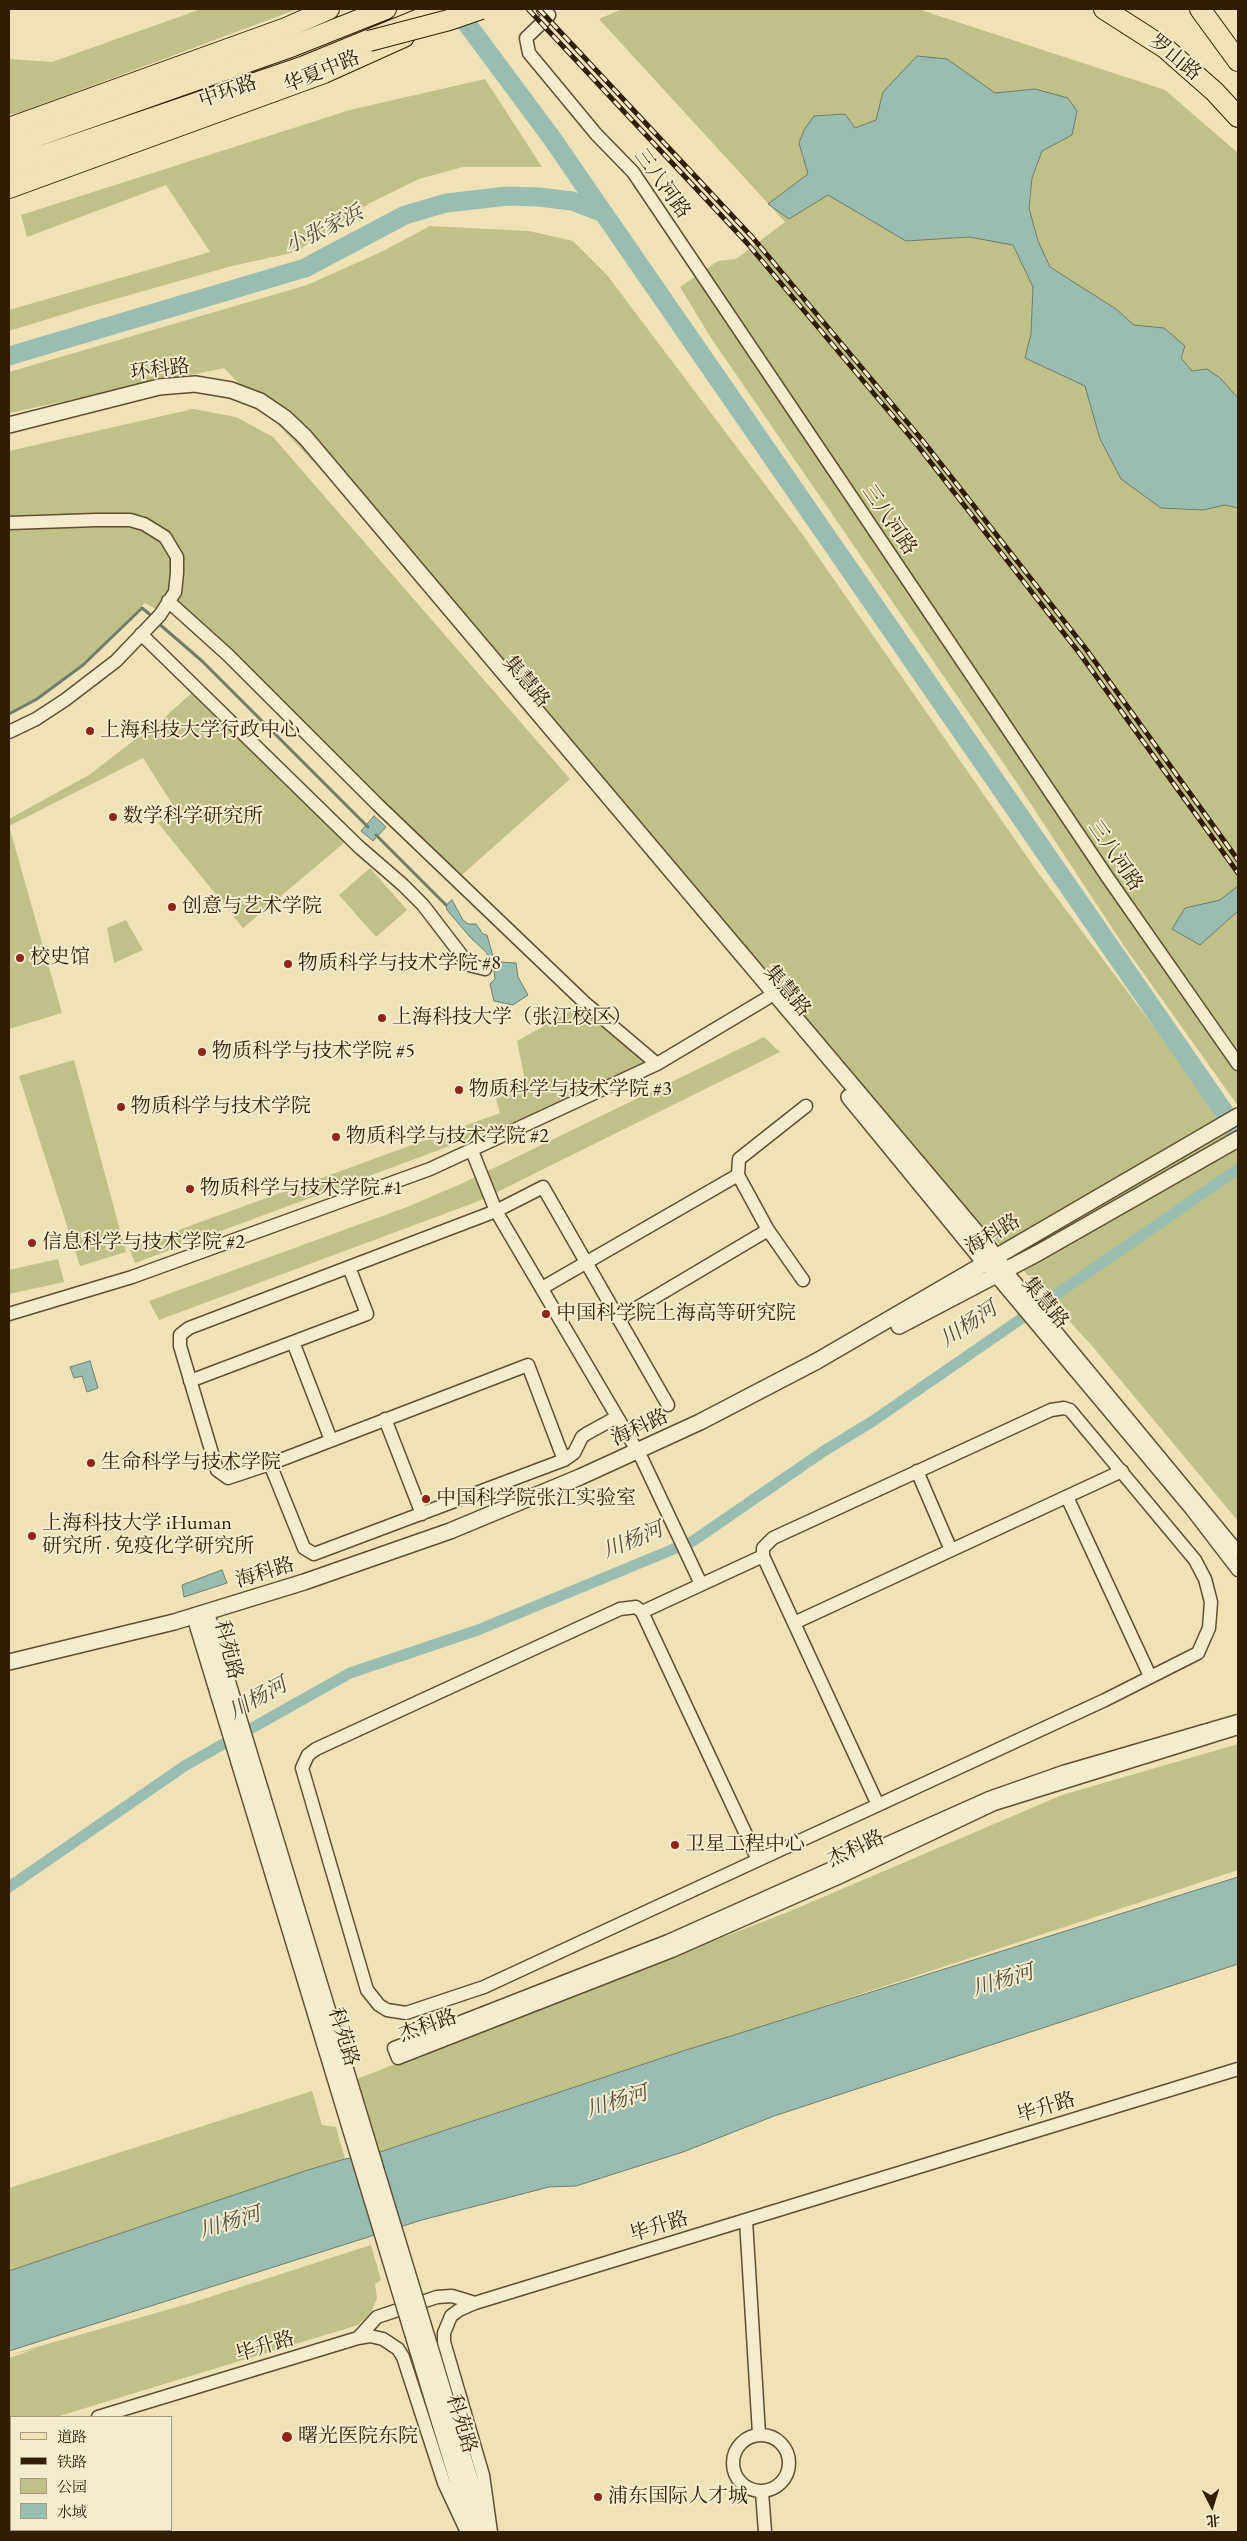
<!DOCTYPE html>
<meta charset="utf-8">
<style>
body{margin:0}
#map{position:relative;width:1247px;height:2541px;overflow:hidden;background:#efe2b6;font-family:"EB Garamond","Noto Serif SC",serif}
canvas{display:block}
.frame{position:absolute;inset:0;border:10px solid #321c03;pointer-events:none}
.legend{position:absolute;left:10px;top:2416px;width:162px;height:115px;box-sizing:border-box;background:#f5ecd0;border:1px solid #a7997e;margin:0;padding:6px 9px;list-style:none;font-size:15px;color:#321c03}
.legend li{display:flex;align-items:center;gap:10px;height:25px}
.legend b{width:25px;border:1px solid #a7997e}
.north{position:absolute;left:1187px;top:2481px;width:50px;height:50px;-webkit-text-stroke:4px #f5ecd0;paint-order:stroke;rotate:175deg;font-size:14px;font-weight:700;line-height:20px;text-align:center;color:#321c03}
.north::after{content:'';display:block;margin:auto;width:18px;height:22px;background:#321c03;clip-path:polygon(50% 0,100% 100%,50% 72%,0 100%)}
</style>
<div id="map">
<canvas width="1247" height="2541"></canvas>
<div class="frame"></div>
<ul class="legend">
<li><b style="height:6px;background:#efe2b6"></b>道路</li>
<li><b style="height:6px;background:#321c03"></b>铁路</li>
<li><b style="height:14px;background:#c0c189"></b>公园</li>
<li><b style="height:14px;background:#9abdb1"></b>水域</li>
</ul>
<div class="north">北</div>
</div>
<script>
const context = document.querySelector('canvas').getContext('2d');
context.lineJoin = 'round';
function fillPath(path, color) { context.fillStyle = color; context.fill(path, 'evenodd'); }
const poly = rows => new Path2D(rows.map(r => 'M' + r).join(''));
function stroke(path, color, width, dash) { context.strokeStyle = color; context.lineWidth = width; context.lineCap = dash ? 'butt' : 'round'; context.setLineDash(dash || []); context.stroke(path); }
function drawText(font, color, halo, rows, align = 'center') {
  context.font = font + ' "EB Garamond","Noto Serif SC",serif'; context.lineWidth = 4; context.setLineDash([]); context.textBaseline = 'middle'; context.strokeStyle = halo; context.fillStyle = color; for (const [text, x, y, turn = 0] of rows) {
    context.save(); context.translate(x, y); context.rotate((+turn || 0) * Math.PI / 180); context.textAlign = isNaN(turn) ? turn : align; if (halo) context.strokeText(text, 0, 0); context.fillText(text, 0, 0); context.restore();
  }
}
fillPath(poly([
 [201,9,298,9,24,111,9,115,9,59,52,62],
 [622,9,918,9,1165,90,1238,153,1238,1106,1124,946,1015,780,711,338,680,287,718,261,736,259,785,222,599,19],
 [485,79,542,167,463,167,419,179,370,203,296,252,232,266,87,307,9,331,9,310,210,252,166,185,27,237,21,215,350,110],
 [430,226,529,231,573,241,607,275,803,535,1039,874,1238,1139,1238,1521,1093,1347,811,1037,423,577,224,368,9,413,9,372,307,285,381,252],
 [193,409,236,417,273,437,570,779,455,881,168,601,161,612,145,603,83,665,39,698,9,714,9,451],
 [196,689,351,837,243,928,158,823,176,810,143,758,9,826,62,1013,9,1029,9,819,89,775,137,738,144,736],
 [370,868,407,910,376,937,339,895],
 [126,920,143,950,114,963,107,928],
 [585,1003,647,1063,517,1121,135,1263,129,1248,500,1113,496,1099,526,1085,517,1041],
 [764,1037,780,1052,479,1201,159,1320,149,1301,407,1207,463,1183],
 [74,1060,126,1252,80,1266,19,1076],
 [58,1259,64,1282,9,1294,9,1270],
 [1238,1744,1238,1870,371,2155,349,2082,788,1912,1062,1795],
 [312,2091,322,2125,336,2127,345,2159,9,2271,9,2188],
 [371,2245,381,2280,375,2284,377,2298,371,2313,358,2325,56,2417,11,2417,11,2431,9,2432,9,2358,35,2349,9,2355,191,2303]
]), '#c0c189');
const water = poly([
 [917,56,947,59,995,93,1035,89,1068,98,1077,111,1072,135,1042,151,1032,178,1029,208,1038,241,1050,267,1116,309,1134,325,1164,328,1185,346,1181,358,1192,371,1207,369,1220,378,1238,398,1238,508,1225,505,1203,510,1161,508,1121,479,1100,439,1085,386,1025,358,1031,334,1033,287,1013,245,969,237,906,241,828,195,789,219,768,204,808,174,799,143,804,130,814,116,845,114,855,128,876,120,883,92,917,56],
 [374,816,386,827,373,841,361,831,374,816],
 [1238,886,1238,911,1200,945,1172,929,1185,908,1220,900,1238,886],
 [452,900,463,920,468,924,476,924,483,934,487,935,493,956,499,962,516,963,518,977,528,995,513,1005,494,1001,490,984,495,979,493,962,486,952,470,937,447,910,446,905,452,900],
 [90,1361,98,1388,87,1392,82,1376,74,1378,70,1367,90,1361],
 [222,1570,227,1583,184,1597,182,1585,222,1570],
 [1238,1877,1238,1964,774,2116,683,2152,576,2186,549,2187,422,2220,9,2351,9,2271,308,2170,345,2159,371,2155,683,2051,1238,1877]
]);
fillPath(water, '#9abdb1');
stroke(water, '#707d6b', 1);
stroke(poly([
 [157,622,202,661,368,827],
 [9,714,37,699,83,665,142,608,153,617],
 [376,835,446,905]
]), '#707d6b', 3);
stroke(poly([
 [9,1887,186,1765,350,1673,478,1630,693,1541,824,1451,873,1421,1238,1169]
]), '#9abdb1', 11);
stroke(poly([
 [456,9,551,137,1238,1132],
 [9,356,305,268,405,215,446,203,508,196,539,197,572,201,604,213]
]), '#9abdb1', 19);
const minor = poly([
 [543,9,549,15,547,18,526,38,529,53,596,134,633,172,1108,878,1238,1064],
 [9,523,96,520,130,520,144,524,165,537,177,557,177,573,175,592,160,615,116,661,65,700,36,719,9,732],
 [168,601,228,655,378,805,585,1003,657,1064],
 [141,634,358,846,403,885,423,905,469,965,485,969],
 [472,1151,496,1211,642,1459,701,1584],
 [985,1263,1192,1510,1238,1570],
 [1006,1271,1238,1552],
 [803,1280,768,1230,738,1175,739,1159,806,1106],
 [542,1288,738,1175],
 [9,1314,132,1277,430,1169,657,1064,769,997],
 [618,1319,768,1230],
 [293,1342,331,1440],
 [190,1381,367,1314,349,1267],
 [385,1419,422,1514],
 [564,1460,528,1365,270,1464,228,1478,217,1470,180,1346,180,1335,189,1328,496,1211,543,1187,668,1405],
 [270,1464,304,1548,314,1554,564,1460,574,1453,582,1437,586,1434,617,1417],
 [917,1471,951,1550],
 [1067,1497,1150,1676],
 [642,1612,763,1556],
 [794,1623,1122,1471],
 [1238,1721,1063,1772,989,1798,668,1941,394,2048,398,2058,672,1951,838,1878,994,1804,1238,1728],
 [758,1860,642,1612,636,1607,620,1609,316,1749,308,1755,302,1768,367,1990,379,2005,387,2010,406,2013,484,1987,758,1860,878,1805,1105,1700,1198,1653,1209,1628,1211,1602,1205,1579,1195,1560,1070,1410,1064,1408,1051,1410,773,1538,763,1548,763,1556,878,1805],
 [746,2220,759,2434],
 [475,2303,459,2310,451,2316,444,2333,444,2342,483,2475,491,2532],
 [358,2338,377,2317,437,2297,452,2296,475,2303,1238,2069],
 [98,2417,358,2338,370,2336,383,2339,398,2349,403,2357,444,2483,467,2532],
 '733 2463a28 28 0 1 1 56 0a28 28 0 1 1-56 0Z',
 [9,2445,11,2444],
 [762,2492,765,2532]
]);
const tertiary = poly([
 [9,425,159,387,195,384,231,390,260,401,285,418,305,437,982,1239,1006,1271],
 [849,1097,985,1263],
 [899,1326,1038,1253,1238,1139],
 [200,1614,209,1621,337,2041],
 [200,1614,197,1624,325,2045],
 [9,1662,174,1622,304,1582,450,1531,580,1477,700,1422,817,1361,1238,1116],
 [429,2344,486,2532],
 [417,2348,473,2532]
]);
const primary = poly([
 [1104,9,1165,48,1215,92,1238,117],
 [9,128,286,28,329,9],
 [9,188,324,73,404,37]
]);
const trunk = poly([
 [1200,9,1238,61],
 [9,146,293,46,386,9],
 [9,167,302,67,444,9]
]);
stroke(minor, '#614e30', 15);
stroke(tertiary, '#614e30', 18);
stroke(primary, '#321c03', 22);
stroke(trunk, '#321c03', 22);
stroke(minor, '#f5ecd0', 12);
stroke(tertiary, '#f5ecd0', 15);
stroke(primary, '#efe2b6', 20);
stroke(trunk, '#efe2b6', 20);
const rail = poly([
 [528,9,747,243,918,446,1080,654,1238,873],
 [539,9,753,238,923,441,1086,649,1238,860]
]);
stroke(rail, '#321c03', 5);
stroke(rail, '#f5ecd0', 3, [9]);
const tertiaryBridge = poly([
 [337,2041,429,2344],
 [325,2045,417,2348]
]);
const trunkBridge = poly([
 [369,41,449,20,481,9]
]);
stroke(tertiaryBridge, '#614e30', 18, []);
stroke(trunkBridge, '#321c03', 22, []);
stroke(tertiaryBridge, '#f5ecd0', 15);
stroke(trunkBridge, '#efe2b6', 20);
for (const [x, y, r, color] of [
 [90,731,5,"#8f2418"],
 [113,817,5,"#8f2418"],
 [172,907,5,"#8f2418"],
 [20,958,5,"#8f2418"],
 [288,964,5,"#8f2418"],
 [382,1018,5,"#8f2418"],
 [202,1052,5,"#8f2418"],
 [459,1090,5,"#8f2418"],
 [121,1107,5,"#8f2418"],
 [336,1137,5,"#8f2418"],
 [190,1189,5,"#8f2418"],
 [32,1243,5,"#8f2418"],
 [546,1314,5,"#8f2418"],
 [91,1463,5,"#8f2418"],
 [426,1499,5,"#8f2418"],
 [32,1536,5,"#8f2418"],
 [675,1845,5,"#8f2418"],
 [287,2437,6,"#8f2418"],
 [598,2497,5,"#8f2418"]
]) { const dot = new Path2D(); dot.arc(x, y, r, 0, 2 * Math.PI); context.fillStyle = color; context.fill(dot); stroke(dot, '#f5ecd0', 2); }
drawText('20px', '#321c03', '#f5ecd0', [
 ["罗山路",1175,58,39],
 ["华夏中路",322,72,-22],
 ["中环路",228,92,-19],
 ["三八河路",662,184,54],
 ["环科路",160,370,-7],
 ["三八河路",889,520,56],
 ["集慧路",526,682,50],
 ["三八河路",1115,856,56],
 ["集慧路",787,991,50],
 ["海科路",993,1235,-31],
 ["集慧路",1045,1303,50],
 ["海科路",640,1428,-25],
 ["海科路",265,1573,-17],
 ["科苑路",228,1650,76],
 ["杰科路",856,1849,-25],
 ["杰科路",428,2026,-19],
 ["科苑路",343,2037,73],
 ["毕升路",1046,2108,-17],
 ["毕升路",659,2227,-17],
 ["毕升路",265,2347,-17],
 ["科苑路",461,2424,73]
]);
drawText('20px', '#321c03', '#f5ecd0', [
 ["上海科技大学行政中心",100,731],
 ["数学科学研究所",123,817],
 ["创意与艺术学院",182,907],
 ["校史馆",30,958],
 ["物质科学与技术学院 #8",298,964],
 ["上海科技大学（张江校区）",392,1018],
 ["物质科学与技术学院 #5",212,1052],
 ["物质科学与技术学院 #3",469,1090],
 ["物质科学与技术学院",131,1107],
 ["物质科学与技术学院 #2",346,1137],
 ["物质科学与技术学院 #1",200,1189],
 ["信息科学与技术学院 #2",42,1243],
 ["中国科学院上海高等研究院",556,1314],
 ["生命科学与技术学院",101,1463],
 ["中国科学院张江实验室",436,1499],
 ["上海科技大学 iHuman",42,1524],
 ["研究所 · 免疫化学研究所",42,1547],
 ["卫星工程中心",685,1845],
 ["曙光医院东院",298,2437],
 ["浦东国际人才城",608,2497]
], 'left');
drawText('italic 21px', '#514c37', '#f5ecd0', [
 ["小张家浜",324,230,-26],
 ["川杨河",969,1325,-34],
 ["川杨河",633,1541,-22],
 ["川杨河",258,1699,-29],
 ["川杨河",1003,1981,-17],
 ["川杨河",617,2102,-17],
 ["川杨河",230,2223,-17]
]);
</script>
